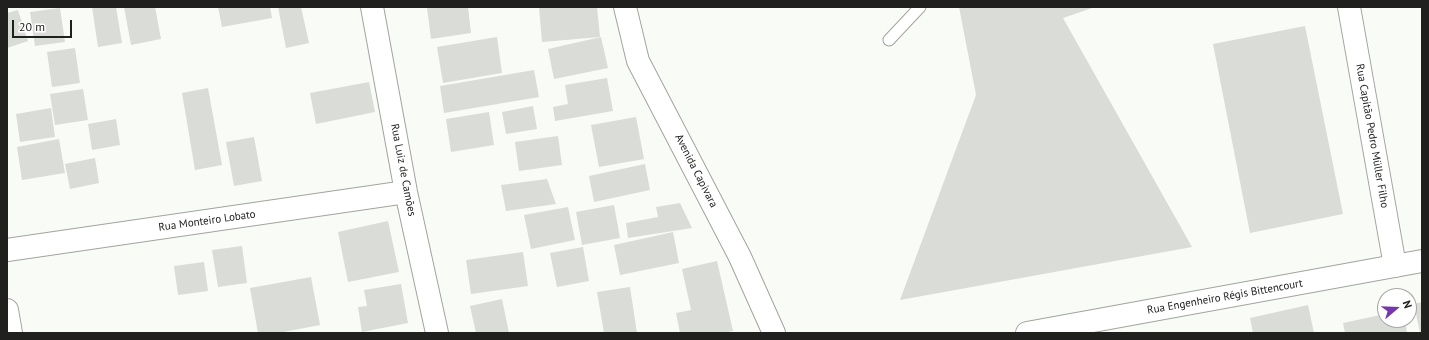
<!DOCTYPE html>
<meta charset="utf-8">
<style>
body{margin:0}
#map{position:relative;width:1429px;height:340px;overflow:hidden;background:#f9fbf6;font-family:"PT Sans",sans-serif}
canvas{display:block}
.frame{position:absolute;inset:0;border:8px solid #20211f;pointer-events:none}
.north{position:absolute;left:1377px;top:288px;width:40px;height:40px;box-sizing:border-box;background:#fff;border:1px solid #a6a6a5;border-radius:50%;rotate:71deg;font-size:11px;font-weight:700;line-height:16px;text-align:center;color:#20211f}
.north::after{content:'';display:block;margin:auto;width:14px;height:18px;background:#7437ac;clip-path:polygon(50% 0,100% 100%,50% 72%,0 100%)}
.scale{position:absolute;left:12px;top:20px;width:60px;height:18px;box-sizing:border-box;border:2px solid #20211f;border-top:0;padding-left:5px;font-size:12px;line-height:14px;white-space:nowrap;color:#20211f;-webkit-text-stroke:3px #fff;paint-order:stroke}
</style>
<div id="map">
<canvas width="1429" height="340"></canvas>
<div class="frame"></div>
<div class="north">N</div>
<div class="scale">20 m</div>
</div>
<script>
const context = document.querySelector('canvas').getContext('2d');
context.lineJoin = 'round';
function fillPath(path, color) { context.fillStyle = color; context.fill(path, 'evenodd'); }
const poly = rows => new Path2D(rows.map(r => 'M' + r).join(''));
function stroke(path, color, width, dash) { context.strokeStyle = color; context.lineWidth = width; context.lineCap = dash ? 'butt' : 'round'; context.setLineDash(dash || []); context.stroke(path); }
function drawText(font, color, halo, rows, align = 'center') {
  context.font = font + ' "PT Sans",sans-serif'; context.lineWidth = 3; context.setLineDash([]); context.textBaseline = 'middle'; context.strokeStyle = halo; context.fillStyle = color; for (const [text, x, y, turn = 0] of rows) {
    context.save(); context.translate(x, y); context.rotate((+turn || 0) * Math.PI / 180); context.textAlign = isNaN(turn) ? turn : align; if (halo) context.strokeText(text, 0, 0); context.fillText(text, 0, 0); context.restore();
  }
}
fillPath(poly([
 [92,7,116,7,122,43,98,47],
 [124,7,155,7,161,39,131,45],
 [218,7,270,7,272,18,222,27],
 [278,7,301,7,309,43,286,48],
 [468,7,471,33,431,39,427,8],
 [539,7,597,7,600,37,542,42],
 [959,7,1095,7,1063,18,1192,247,900,300,976,95],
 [60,8,65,42,35,46,30,12],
 [18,10,28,41,7,48,7,13],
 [1305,26,1343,214,1250,233,1213,44],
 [497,37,502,73,443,83,437,47],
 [601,37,608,68,554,79,548,49],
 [75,48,80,83,52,87,47,52],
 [534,70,539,97,444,113,440,86],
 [607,78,613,111,555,121,553,107,568,104,565,85],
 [369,82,375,112,316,124,310,93],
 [208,88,222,165,195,170,182,93],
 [83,89,88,120,55,125,50,94],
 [533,106,537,129,506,134,502,112],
 [51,108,55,137,20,142,16,114],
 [489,112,494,145,451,152,446,119],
 [636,117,644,159,599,167,591,125],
 [116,119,120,145,92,150,88,124],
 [558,136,562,165,519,171,515,142],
 [254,137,262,181,234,186,226,142],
 [59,139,65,173,22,180,17,147],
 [95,158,99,183,70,189,65,164],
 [645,164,650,190,594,202,589,176],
 [547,179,556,204,506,211,501,185],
 [680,203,692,228,628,238,626,223,658,217,656,207],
 [614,205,620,238,582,245,576,212],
 [568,207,575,240,531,249,524,215],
 [388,221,399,272,348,282,338,232],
 [673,232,679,263,620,275,614,245],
 [242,246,247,283,218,287,212,250],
 [583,247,589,281,557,287,550,253],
 [523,252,528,286,471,294,466,260],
 [717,261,733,331,722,333,680,333,676,313,691,310,682,269],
 [204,262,208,291,178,295,174,266],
 [311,277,320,325,278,333,258,333,250,288],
 [401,284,408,323,362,332,358,307,367,306,364,290],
 [630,287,637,333,604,333,597,292],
 [502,299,509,333,476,333,470,306],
 [1422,302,1422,333,1420,333,1414,304],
 [1308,305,1314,333,1253,333,1250,318],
 [1385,314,1385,320,1405,320,1407,333,1345,333,1343,323]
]), '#dadcd7');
const lane = poly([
 [889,40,920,7]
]);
const street = poly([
 [372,7,406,192,437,333],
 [1349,7,1395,266],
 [7,250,406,192],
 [7,310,11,333]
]);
const secondary = poly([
 [625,7,638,61,740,257,774,333],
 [1027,333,1422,261]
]);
stroke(lane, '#a2a49f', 13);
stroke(street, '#a2a49f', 24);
stroke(secondary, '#a2a49f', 24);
stroke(lane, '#fff', 11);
stroke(street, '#fff', 22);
stroke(secondary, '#fff', 22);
drawText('11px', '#20211f', '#fff', [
 ["Rua Capitão Pedro Müller Filho",1372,136,80],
 ["Rua Luiz de Camões",403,170,79],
 ["Avenida Capivara",696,171,63],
 ["Rua Monteiro Lobato",207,221,-8],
 ["Rua Engenheiro Régis Bittencourt",1225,297,-10]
]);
</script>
